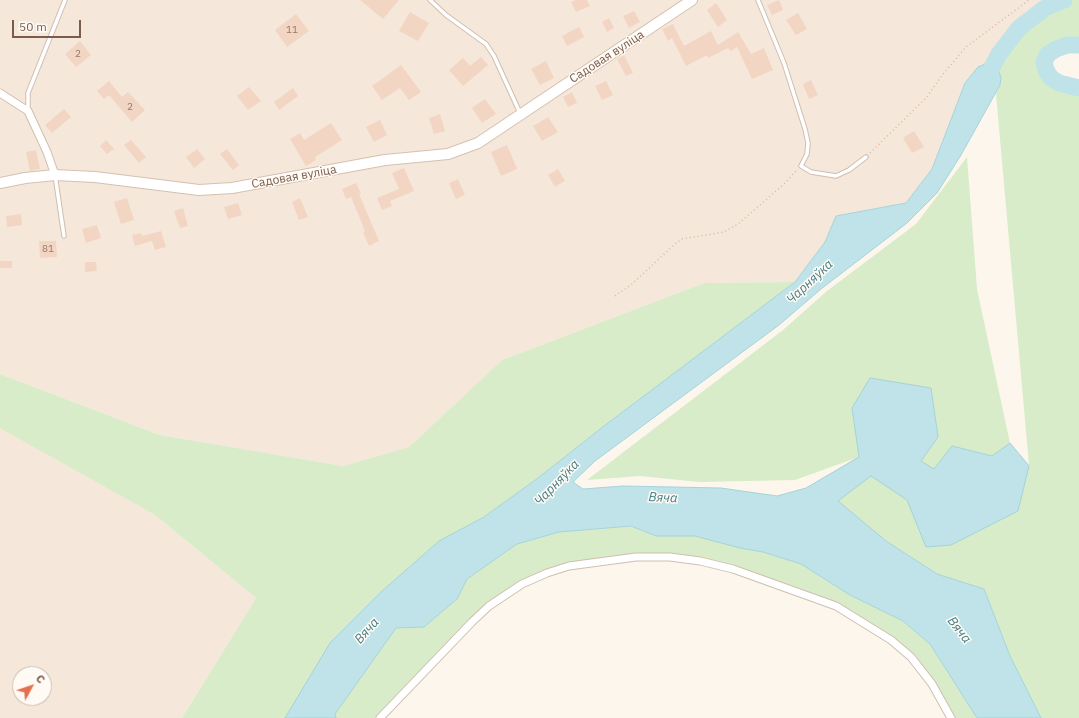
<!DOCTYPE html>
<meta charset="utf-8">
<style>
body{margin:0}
#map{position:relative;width:1079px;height:718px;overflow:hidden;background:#fdf6ec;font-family:"IBM Plex Sans",sans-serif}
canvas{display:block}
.north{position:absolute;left:12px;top:666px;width:40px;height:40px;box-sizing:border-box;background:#fffaf3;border:1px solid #cabbb1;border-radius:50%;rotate:50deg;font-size:11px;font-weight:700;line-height:16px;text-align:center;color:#7a5c4d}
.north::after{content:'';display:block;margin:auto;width:14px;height:18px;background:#e76f51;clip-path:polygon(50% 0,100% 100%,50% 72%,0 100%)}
.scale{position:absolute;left:12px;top:20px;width:69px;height:18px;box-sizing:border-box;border:2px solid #7a5c4d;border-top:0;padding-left:5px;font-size:12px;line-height:14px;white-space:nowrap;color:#7a5c4d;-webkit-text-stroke:3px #fffaf3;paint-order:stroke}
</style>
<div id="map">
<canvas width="1079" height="718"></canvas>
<div class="north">С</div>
<div class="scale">50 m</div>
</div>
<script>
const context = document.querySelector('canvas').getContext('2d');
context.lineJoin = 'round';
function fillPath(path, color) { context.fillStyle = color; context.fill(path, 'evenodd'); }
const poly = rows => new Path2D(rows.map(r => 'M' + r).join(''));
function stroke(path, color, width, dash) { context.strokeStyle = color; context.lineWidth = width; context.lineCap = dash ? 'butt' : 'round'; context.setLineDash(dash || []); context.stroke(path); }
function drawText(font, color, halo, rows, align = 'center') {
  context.font = font + ' "IBM Plex Sans",sans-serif'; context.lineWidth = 3; context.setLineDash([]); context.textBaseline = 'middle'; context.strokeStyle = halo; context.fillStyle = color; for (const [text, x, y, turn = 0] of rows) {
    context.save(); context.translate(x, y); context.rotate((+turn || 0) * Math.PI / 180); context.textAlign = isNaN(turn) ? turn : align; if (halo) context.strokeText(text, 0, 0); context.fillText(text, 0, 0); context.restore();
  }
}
fillPath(poly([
 [0,0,1064,0,1045,8,1032,17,1008,41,992,65,985,64,965,83,932,169,906,203,836,216,825,242,795,282,704,283,502,360,409,447,343,466,160,435,0,374],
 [0,427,155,515,256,598,182,718,0,718],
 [20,674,44,674,44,698,20,698]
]), '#f5e8da');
fillPath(poly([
 [1064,0,1079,0,1079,45,1067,45,1056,49,1048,54,1044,62,1046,70,1051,78,1059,83,1079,88,1079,718,1041,718,1010,656,984,589,937,574,886,541,777,496,806,488,856,458,795,480,699,482,640,476,587,480,783,330,827,291,916,224,967,157,977,289,1010,443,1029,465,996,94,1000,85,998,70,992,65,1008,41,1019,28,1045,8],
 [795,282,604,426,538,478,484,517,439,541,381,592,330,643,285,718,182,718,256,598,155,515,0,428,0,374,160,435,343,466,409,447,502,360,704,283],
 [631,526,656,536,695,536,763,552,801,564,850,595,903,621,930,644,977,718,951,718,911,657,836,606,700,561,636,557,547,573,489,606,382,718,336,718,335,714,396,628,424,627,457,599,467,579,517,544,559,532]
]), '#d8ecc9');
const water = poly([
 [985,64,992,65,998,70,1001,77,1000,85,961,155,937,193,907,223,821,289,779,325,595,461,573,482,583,489,623,486,721,488,777,496,806,488,859,457,852,408,870,378,931,388,938,437,921,461,934,469,952,446,992,456,1010,443,1029,466,1018,511,951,545,926,547,907,500,871,476,838,501,886,541,937,574,984,589,1010,656,1041,718,977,718,930,644,903,621,850,595,801,564,763,552,740,548,695,536,656,536,631,526,559,532,517,544,467,579,457,599,424,627,396,628,335,714,336,718,285,718,330,643,381,592,439,541,484,517,538,478,604,426,795,282,825,242,836,216,906,203,932,169,965,83,978,67,985,64]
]);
fillPath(water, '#bfe3e8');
stroke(water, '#a5d3da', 1);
stroke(poly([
 [1079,45,1067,45,1056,49,1048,54,1044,62,1046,70,1051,78,1059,83,1079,88],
 [983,85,999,54,1019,28,1045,8,1064,0]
]), '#bfe3e8', 17);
fillPath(poly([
 [360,0,399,0,383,19],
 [576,0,587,0,590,6,576,12,571,2],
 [779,0,783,10,772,15,767,5],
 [716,3,727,20,718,27,707,10],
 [634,11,640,22,629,28,623,16],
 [410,12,429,23,418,41,399,31],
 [798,13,807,29,796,35,786,20],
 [296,14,309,31,287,47,275,30],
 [609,18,614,28,607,32,602,22],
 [673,24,684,46,711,31,718,45,738,32,751,54,764,48,773,70,752,79,737,47,731,51,728,48,708,58,707,55,686,66,672,38,668,41,662,29],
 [579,27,584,37,567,46,562,36],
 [80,41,91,55,76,67,65,54],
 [624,55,633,73,626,76,617,59],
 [481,57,488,65,463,86,449,70,463,58,470,66],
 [546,61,554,78,540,85,531,69],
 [401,65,421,92,409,100,400,88,382,100,372,86],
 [811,80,818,95,809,99,803,84],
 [109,81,122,97,128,92,145,110,132,122,109,95,104,99,97,91],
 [606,81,613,95,602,100,595,86],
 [249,87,261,101,248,110,237,96],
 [293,88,298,96,279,110,274,102],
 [572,92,577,103,568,107,563,97],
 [485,99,496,114,482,123,472,108],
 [64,109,71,117,52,133,45,125],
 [440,114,445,131,434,134,429,118],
 [548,117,558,132,542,141,533,126],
 [380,120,387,135,374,142,366,127],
 [331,123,342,140,315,157,316,160,306,166,290,139,300,133,304,140],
 [914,131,924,147,912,153,903,138],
 [106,140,114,149,107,154,100,146],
 [131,140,146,157,139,163,124,145],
 [507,145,517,169,501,176,491,152],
 [197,149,205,159,194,168,186,157],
 [227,149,239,165,233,170,220,154],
 [36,150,40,169,30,171,26,152],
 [404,168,414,191,390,201,392,206,382,210,377,198,399,189,392,173],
 [558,169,565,181,555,187,548,175],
 [458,179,465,195,456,199,449,183],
 [356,183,361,193,359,194,379,241,369,246,363,232,365,231,351,197,346,199,342,189],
 [127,198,134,220,121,224,114,202],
 [300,198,308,217,299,220,292,202],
 [238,203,242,215,228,219,224,207],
 [183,208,188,226,180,228,174,211],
 [21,214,22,225,7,227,6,216],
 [97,225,101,238,86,243,82,229],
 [161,231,166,247,155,250,152,241,135,246,132,235,141,233,142,236],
 [39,241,56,241,57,257,40,258],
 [0,261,12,261,12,268,0,268],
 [85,262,96,262,97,271,85,272]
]), '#f3d5c3');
const lane = poly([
 [430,0,446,15,486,44,494,56,520,113],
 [758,0,784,63,805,129,808,143,807,154,801,166,811,172,836,176,849,170,866,157],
 [28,110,28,93,65,0],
 [55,175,64,236]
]);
const street = poly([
 [0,93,28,111,47,152,55,175],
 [380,718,472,622,489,606,522,584,547,573,569,566,636,557,670,557,700,561,733,569,836,606,891,640,911,657,932,684,951,718]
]);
const secondary = poly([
 [0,183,25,178,55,175,95,177,199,190,232,188,385,160,448,154,478,143,692,0]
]);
stroke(lane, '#d1beb0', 5.5);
stroke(street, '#d1beb0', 9);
stroke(secondary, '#d6c0b0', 12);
stroke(poly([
 [870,153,926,98,943,74,966,47,1029,0],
 [615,296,632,284,675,244,682,239,724,232,738,224,783,185,796,171]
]), '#d9b8a5', 1.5, [1, 3]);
stroke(lane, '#fff', 3.5);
stroke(street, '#fff', 7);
stroke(secondary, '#fff', 10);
drawText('10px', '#987a6a', null, [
 ["11",292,30],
 ["2",78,54],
 ["2",130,107],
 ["81",48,249]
]);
drawText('12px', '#7a5c4d', '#fffaf3', [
 ["Садовая вуліца",607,57,-33],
 ["Садовая вуліца",294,177,-10]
]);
drawText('italic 13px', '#437c86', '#fffaf3', [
 ["Чарняўка",810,282,-43],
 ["Чарняўка",557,483,-46],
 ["Вяча",663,498,3],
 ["Вяча",959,630,52],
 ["Вяча",367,631,-49]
]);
</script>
